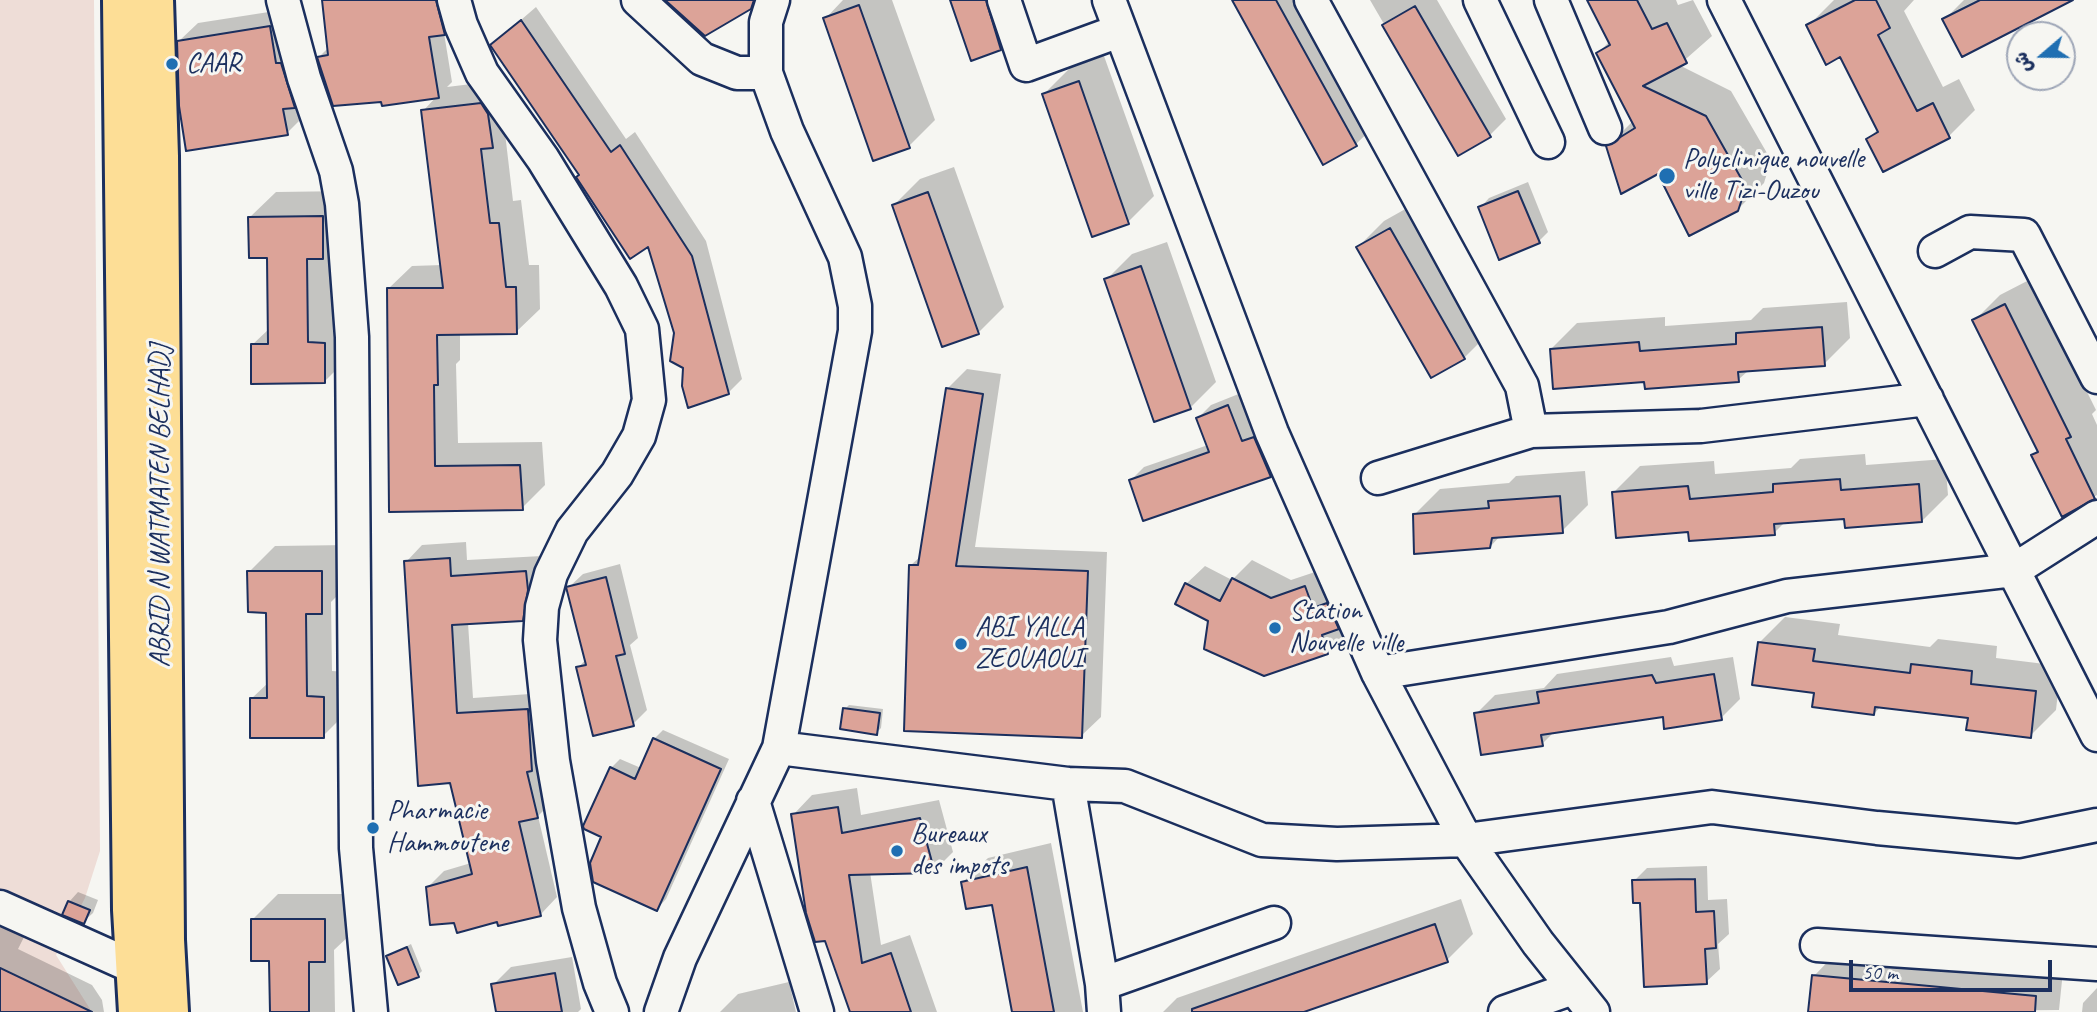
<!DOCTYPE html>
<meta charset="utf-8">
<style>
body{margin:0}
#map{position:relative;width:2097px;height:1012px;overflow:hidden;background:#f6f6f2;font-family:Caveat,"Playpen Sans Arabic",sans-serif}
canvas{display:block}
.north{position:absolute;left:2006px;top:21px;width:70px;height:70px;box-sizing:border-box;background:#f6f6f2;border:2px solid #9ea6b7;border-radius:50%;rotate:250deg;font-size:19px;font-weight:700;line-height:28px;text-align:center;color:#1b2f5e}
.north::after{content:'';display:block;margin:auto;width:24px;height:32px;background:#1f6fb2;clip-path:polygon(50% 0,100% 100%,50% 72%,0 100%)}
.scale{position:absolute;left:1849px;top:960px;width:203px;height:32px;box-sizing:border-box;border:4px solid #1b2f5e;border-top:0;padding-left:9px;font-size:21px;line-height:24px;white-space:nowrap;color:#1b2f5e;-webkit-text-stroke:5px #f6f6f2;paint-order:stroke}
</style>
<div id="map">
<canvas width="2097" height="1012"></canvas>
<div class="north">ش</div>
<div class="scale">50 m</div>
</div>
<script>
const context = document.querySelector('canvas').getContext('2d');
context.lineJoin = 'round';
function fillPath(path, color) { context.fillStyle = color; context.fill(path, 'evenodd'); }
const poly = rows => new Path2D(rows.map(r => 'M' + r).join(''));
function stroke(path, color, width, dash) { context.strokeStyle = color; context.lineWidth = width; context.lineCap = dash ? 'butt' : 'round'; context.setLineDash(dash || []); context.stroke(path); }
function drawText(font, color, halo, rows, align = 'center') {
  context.font = font + ' Caveat,sans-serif'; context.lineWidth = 6; context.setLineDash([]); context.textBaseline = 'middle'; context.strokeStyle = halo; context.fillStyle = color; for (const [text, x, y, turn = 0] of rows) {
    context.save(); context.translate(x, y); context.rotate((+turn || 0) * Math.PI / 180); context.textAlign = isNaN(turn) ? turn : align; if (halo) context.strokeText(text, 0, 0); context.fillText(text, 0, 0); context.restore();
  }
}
fillPath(poly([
 [0,0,94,0,100,851,85,898,56,955,92,1012,0,1012]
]), '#eeddd7');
fillPath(poly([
 [324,0,452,0,458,19,444,33,452,82,447,87,504,80,515,123,505,133,513,201,521,200,529,265,539,265,540,309,516,332,460,333,460,360,456,364,458,443,542,442,545,485,522,508,390,510,388,289,412,266,442,265,423,111,437,96,382,101,319,57,329,47],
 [843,0,892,0,935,120,909,146,874,159,825,19],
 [952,0,1019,0,1026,23,1001,48,972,58],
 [1234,0,1316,0,1382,119,1356,144],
 [1370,0,1437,0,1506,119,1489,136,1459,153],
 [1589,0,1676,0,1678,5,1693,0,1712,36,1679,65,1731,91,1771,160,1764,183,1737,210,1608,146,1633,121,1598,53,1610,41],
 [1834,0,1914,0,1904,11,1943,87,1959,79,1975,110,1949,136,1868,139,1878,129,1841,55,1809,25],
 [1964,0,2069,0,1945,19],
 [536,7,626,139,635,132,706,241,742,379,728,393,684,367,649,244,581,175,492,45],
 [288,9,305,115,287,133,179,41,198,23],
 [1104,56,1154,196,1128,222,1044,94,1070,68],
 [954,167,1004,307,978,333,894,205,920,179],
 [1528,182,1548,232,1539,241,1480,208,1489,198],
 [348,191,332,248,333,316,350,318,350,356,324,382,252,345,270,328,269,256,250,217,276,192],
 [1416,203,1490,332,1464,358,1358,247,1384,221],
 [1167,242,1216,382,1190,408,1106,280,1132,254],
 [2031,279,2096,410,2092,414,2097,425,2097,495,2063,515,2034,456,2039,451,1974,321,2000,295],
 [1847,302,1850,338,1824,364,1749,370,1738,380,1646,380,1551,349,1577,323,1665,317,1665,326,1751,320,1763,308],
 [967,369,1001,374,975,547,1107,552,1101,717,1081,736,911,565,922,555,947,389],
 [1241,393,1283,462,1270,475,1144,518,1131,480,1144,467,1208,445,1198,418,1211,405],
 [1865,454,1866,465,1945,459,1948,495,1922,521,1846,517,1786,521,1774,533,1689,531,1614,492,1640,466,1714,461,1715,474,1791,468,1800,459],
 [1585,471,1588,505,1562,531,1501,535,1490,547,1414,515,1440,489,1509,483,1516,476],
 [466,542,467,560,542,556,539,603,522,619,468,623,473,698,544,693,554,800,538,816,557,897,541,914,455,921,428,887,444,871,471,863,406,562,422,545],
 [347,545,347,586,331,602,332,671,349,672,349,710,323,736,251,699,269,682,268,611,249,572,275,546],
 [1252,560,1291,580,1324,569,1346,634,1327,653,1210,620,1186,584,1205,566,1232,580],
 [620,564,638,638,630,645,647,710,633,724,578,668,586,659,568,588,583,574],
 [1785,617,1840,624,1838,635,1930,647,1938,639,1997,646,1996,658,2061,666,2056,710,2030,736,1970,717,1881,706,1874,714,1816,692,1759,643],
 [1671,657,1674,666,1733,657,1740,699,1721,718,1664,715,1555,731,1542,744,1476,714,1495,695,1544,688,1557,674],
 [849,705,883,709,881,728,876,733,845,709],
 [663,730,729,759,666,899,657,909,603,836,611,768,620,759,641,768,654,739],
 [857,788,861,815,939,800,953,852,934,871,870,872,881,945,910,935,937,1012,852,1012,793,815,812,795],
 [1051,843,1083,1012,1014,1012,994,903,963,882,988,858],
 [1707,866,1708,900,1727,899,1729,934,1718,944,1720,969,1706,982,1641,901,1634,881,1647,868],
 [78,892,98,900,93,913,83,922,69,902],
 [278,894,350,894,350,935,334,950,335,1012,271,1012,271,959,252,920],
 [1461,899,1473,934,1447,960,1298,1012,1163,1012,1177,998],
 [0,925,24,937,18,949,92,985,102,1000,104,1012,0,1012],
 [411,944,422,971,418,975,388,956],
 [1839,950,2063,971,2059,1010,1810,1012,1814,976],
 [572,957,581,1009,578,1012,498,1012,493,985,511,967],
 [789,982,796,1012,720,1012,738,994],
 [2097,988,2097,1012,2082,1012,2083,1003]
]), '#0003');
const building = poly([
 [322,0,436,0,445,35,429,37,439,98,382,106,381,102,333,106,317,57,328,55,322,0],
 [665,0,754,0,751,9,705,36,665,0],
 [950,0,986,0,1001,50,971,61,950,0],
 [1232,0,1276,0,1357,146,1323,165,1232,0],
 [1587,0,1637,0,1652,29,1667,23,1687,63,1643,86,1706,116,1746,187,1738,211,1689,236,1658,174,1621,194,1606,146,1635,128,1596,53,1610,45,1587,0],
 [1855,0,1876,0,1890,28,1878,35,1917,111,1933,103,1950,138,1883,172,1866,139,1878,132,1840,57,1826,65,1806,25,1855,0],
 [1980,0,2073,0,1962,57,1942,19,1980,0],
 [859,5,910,148,873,161,823,18,859,5],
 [1415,6,1491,137,1458,156,1382,25,1415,6],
 [521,20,611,152,620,145,692,256,729,394,688,408,682,386,683,368,670,361,674,333,648,247,630,259,576,177,579,175,490,45,521,20],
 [270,26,276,63,281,63,295,108,283,109,288,135,186,151,179,106,177,41,270,26],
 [1079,81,1129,224,1092,237,1042,94,1079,81],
 [481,103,488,114,493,148,481,149,490,223,499,223,506,287,516,287,517,334,437,335,438,385,434,385,435,466,520,465,523,510,389,512,387,288,443,288,421,110,481,103],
 [1518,191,1540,243,1499,260,1478,207,1518,191],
 [928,192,979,334,942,347,892,205,928,192],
 [323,216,323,259,307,259,308,342,325,343,325,383,251,384,251,344,268,344,267,258,249,258,248,217,323,216],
 [1390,228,1465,359,1431,378,1356,247,1390,228],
 [1141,266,1191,409,1154,422,1104,279,1141,266],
 [2005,304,2071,437,2066,439,2095,499,2062,517,2031,455,2038,452,1972,320,2005,304],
 [1822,327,1825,366,1738,372,1739,382,1645,389,1644,382,1553,389,1550,349,1639,342,1640,351,1736,344,1736,333,1822,327],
 [946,388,983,394,956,566,1088,571,1082,738,904,731,909,565,918,565,946,388],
 [1228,405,1242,441,1254,437,1271,477,1143,521,1129,480,1209,452,1196,418,1228,405],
 [1840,479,1841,490,1919,484,1922,522,1845,528,1844,519,1774,524,1775,535,1689,541,1688,532,1616,538,1612,492,1688,486,1690,499,1773,492,1773,484,1840,479],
 [1560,496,1563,533,1492,538,1490,548,1414,554,1413,514,1489,508,1488,501,1560,496],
 [450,558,451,576,526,571,528,590,523,621,452,625,457,713,528,709,532,771,527,772,538,818,519,822,541,916,498,926,497,922,457,933,454,923,430,925,426,887,472,874,450,783,418,786,404,561,450,558],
 [247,571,322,571,322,614,306,614,307,696,324,697,324,738,250,738,250,698,267,698,266,613,248,612,247,571],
 [606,577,625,654,616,656,634,726,593,736,576,667,586,665,566,587,606,577],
 [1232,578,1271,598,1305,586,1313,608,1327,603,1339,629,1322,635,1328,654,1264,676,1204,649,1208,621,1175,604,1185,583,1220,601,1232,578],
 [1758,642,1815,649,1813,661,1910,673,1911,664,1972,671,1971,684,2036,691,2031,738,1966,730,1968,718,1875,707,1874,715,1812,707,1814,693,1752,685,1758,642],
 [1714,674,1722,720,1664,729,1663,717,1541,735,1543,746,1481,755,1474,713,1539,703,1537,692,1652,675,1656,683,1714,674],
 [843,708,880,713,877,735,840,729,843,708],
 [653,738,721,769,657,911,593,882,590,863,601,837,584,829,583,826,610,767,635,779,653,738],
 [838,807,842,833,920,818,935,873,849,875,862,963,891,953,911,1012,850,1012,825,941,815,942,806,913,791,814,838,807],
 [1027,867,1054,1012,1012,1012,992,905,966,909,961,882,1027,867],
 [1695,879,1696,912,1714,911,1716,948,1705,949,1707,984,1644,987,1640,903,1633,903,1632,880,1695,879],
 [68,901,90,910,84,924,62,915,68,901],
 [251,919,325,919,325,962,309,962,309,1012,270,1012,269,961,251,961,251,919],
 [1435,924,1448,962,1304,1012,1192,1012,1192,1009,1435,924],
 [407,947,419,977,398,985,386,956,407,947],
 [0,968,92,1012,0,1012,0,968],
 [555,973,562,1012,496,1012,491,984,555,973],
 [1812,975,2036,996,2035,1012,1808,1012,1812,975]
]);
fillPath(building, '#dca398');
stroke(building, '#1b2f5e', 2);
const minor = poly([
 [283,0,304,78,336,171,342,204,352,337,356,848,371,1012],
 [454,0,461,25,482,73,543,159,621,286,642,329,649,400,639,436,617,474,572,531,551,574,542,607,540,640,553,761,579,908,600,983,612,1012],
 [638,0,702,59,737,73,766,73],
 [1004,0,1026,65,1119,31],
 [1109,0,1272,433,1378,673,1466,840,1538,943,1593,1012],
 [1311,0,1522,386,1531,431],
 [1480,0,1548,142],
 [1551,0,1605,128],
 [1724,0,2097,735],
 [1935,251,1970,232,2024,235,2097,377],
 [1378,478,1531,431,1701,426,1927,399],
 [1378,673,1669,627,1787,596,2014,570,2097,517],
 [779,748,1068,784,1125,786,1262,840,1337,844,1466,840,1712,807,1877,828,2018,841,2097,825],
 [1068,784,1102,984,1104,1012],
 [753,801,817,1012],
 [0,907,136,968],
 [1817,945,2097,964],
 [1102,984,1274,923],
 [661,1012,680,958,779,748,855,331,855,306,845,257,787,131,766,73,766,22,773,0],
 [1505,1012,1573,988]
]);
const major = poly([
 [122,0,132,910,138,1012],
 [154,0,159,156,165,940,169,1012]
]);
stroke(minor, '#1b2f5e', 37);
stroke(major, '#1b2f5e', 44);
stroke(minor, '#f6f6f2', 32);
stroke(major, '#fdde96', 38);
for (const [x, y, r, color] of [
 [172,64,7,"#1f6fb2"],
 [1667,176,9,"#1f6fb2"],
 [1275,628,7,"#1f6fb2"],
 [961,644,7,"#1f6fb2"],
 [373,828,7,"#1f6fb2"],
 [897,851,7,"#1f6fb2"]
]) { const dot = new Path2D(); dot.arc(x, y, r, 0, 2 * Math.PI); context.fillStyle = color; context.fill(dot); stroke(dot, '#f6f6f2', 2.5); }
drawText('28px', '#1b2f5e', '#f6f6f2', [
 ["CAAR",186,64],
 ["Polyclinique nouvelle",1683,160],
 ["ville Tizi-Ouzou",1683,192],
 ["Station",1289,612],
 ["Nouvelle ville",1289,644],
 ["ABI YALLA",975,628],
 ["ZEOUAOUI",975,660],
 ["Pharmacie",387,812],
 ["Hammoutene",387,844],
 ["Bureaux",911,835],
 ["des impots",911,867]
], 'left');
drawText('28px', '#1b2f5e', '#f6f6f2', [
 ["ABRID N WATMATEN BELHADJ",161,506,-90]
]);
</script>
